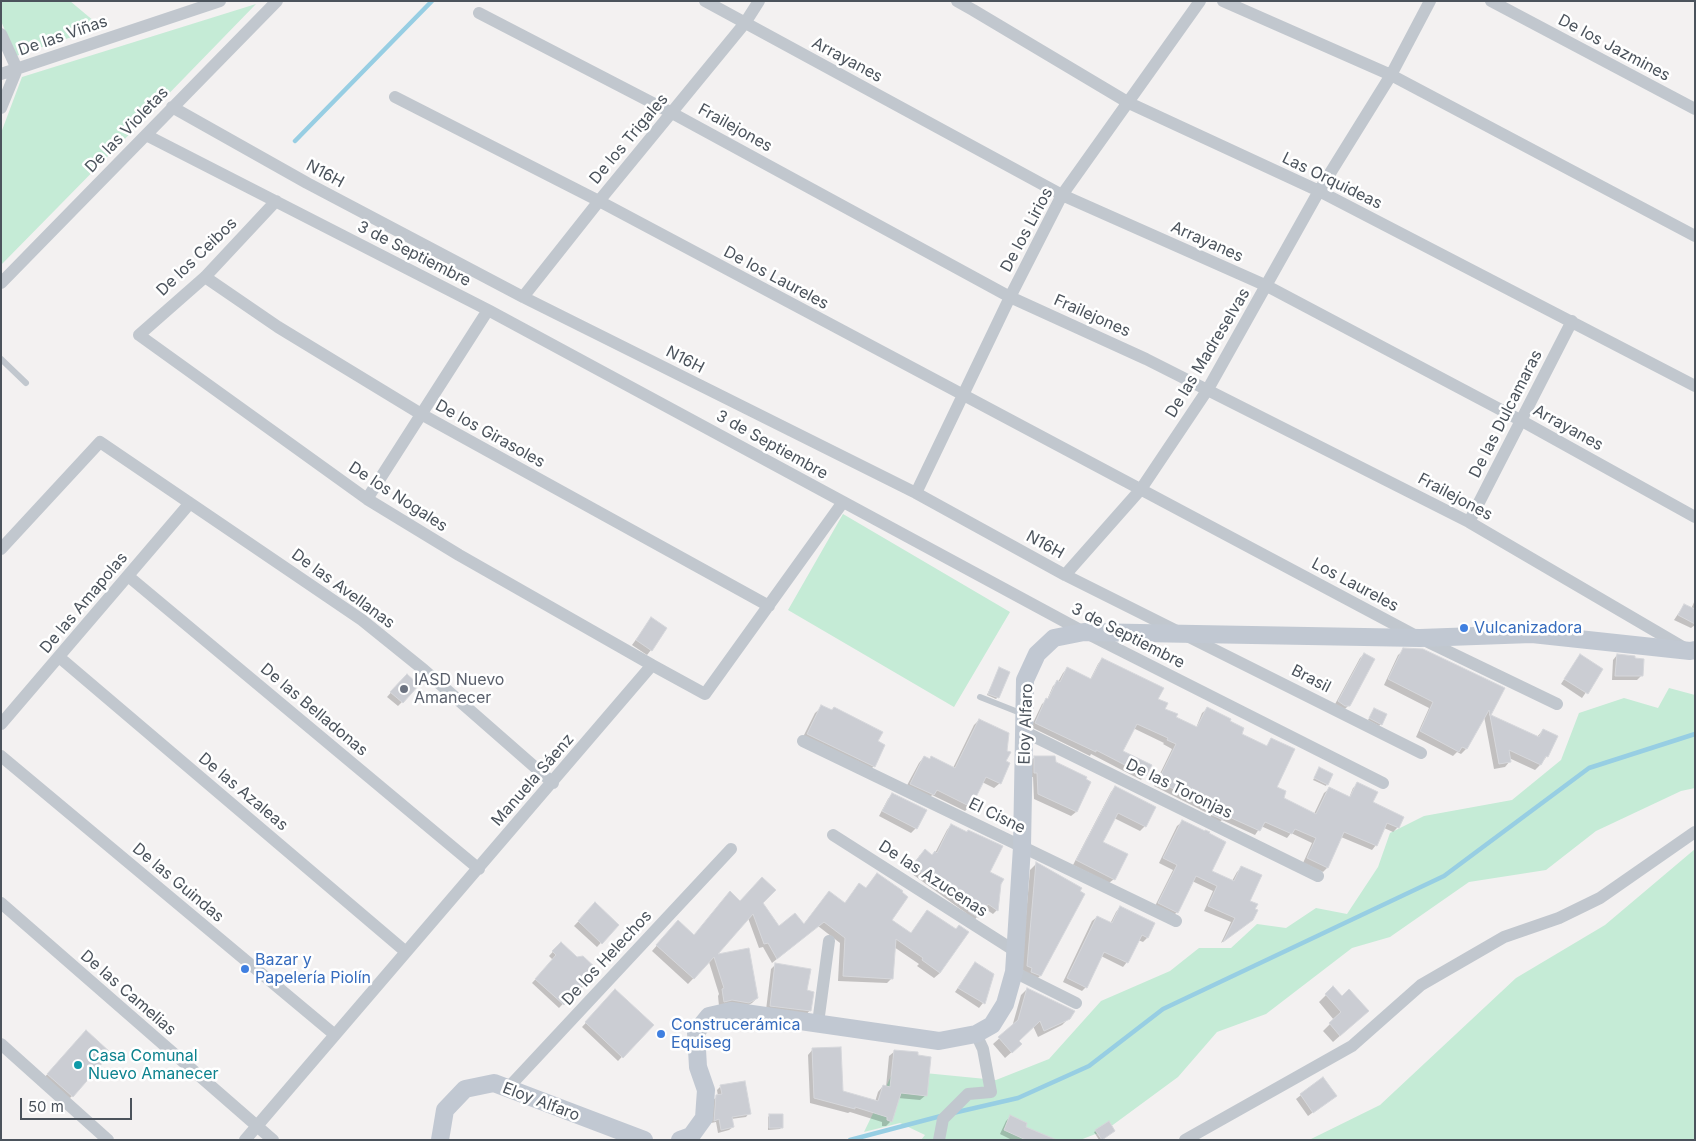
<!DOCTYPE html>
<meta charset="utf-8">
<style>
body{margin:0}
#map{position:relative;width:1696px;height:1141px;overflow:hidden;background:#f3f1f1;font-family:Inter,sans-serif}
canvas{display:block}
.frame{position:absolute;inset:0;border:2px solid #4b535c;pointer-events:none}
.scale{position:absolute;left:20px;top:1098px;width:112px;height:22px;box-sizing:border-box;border:2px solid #4b535c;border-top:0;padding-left:6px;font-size:15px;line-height:18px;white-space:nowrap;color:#4b535c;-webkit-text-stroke:4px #fff;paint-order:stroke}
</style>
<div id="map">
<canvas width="1696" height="1141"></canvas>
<div class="frame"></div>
<div class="scale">50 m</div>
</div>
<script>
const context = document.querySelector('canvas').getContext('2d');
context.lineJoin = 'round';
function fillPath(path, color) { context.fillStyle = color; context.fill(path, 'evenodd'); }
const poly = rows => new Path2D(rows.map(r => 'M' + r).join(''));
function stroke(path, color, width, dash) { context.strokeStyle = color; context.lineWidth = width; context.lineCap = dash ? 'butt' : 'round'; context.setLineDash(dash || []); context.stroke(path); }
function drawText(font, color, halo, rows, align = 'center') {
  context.font = font + ' Inter,sans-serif'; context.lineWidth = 5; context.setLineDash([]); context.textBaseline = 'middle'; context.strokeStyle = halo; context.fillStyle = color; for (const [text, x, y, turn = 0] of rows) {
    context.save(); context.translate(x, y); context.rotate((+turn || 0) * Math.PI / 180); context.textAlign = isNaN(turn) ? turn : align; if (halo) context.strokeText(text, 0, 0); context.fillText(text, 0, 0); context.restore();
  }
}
fillPath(poly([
 [1,1,70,1,101,27,16,56,1,21],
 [256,4,116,148,1,265,1,133,22,77],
 [843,514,1010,612,954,707,788,610],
 [1669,688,1695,695,1695,788,1681,791,1596,831,1546,870,1469,882,1390,937,1352,948,1266,1014,1217,1032,1178,1077,1106,1130,1080,1140,921,1140,925,1135,900,1123,864,1132,894,1070,996,1080,1049,1059,1101,1001,1170,971,1199,948,1231,948,1257,924,1286,928,1316,908,1347,914,1378,867,1390,833,1424,816,1512,800,1561,760,1579,713,1624,698,1658,708],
 [1695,849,1695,1140,1309,1140,1380,1105,1516,978,1605,925]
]), '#c5ebd6');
fillPath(poly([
 [1695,600,1695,625,1691,628,1674,620,1684,605,1691,609],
 [651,619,651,650,647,655,632,645],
 [1404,650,1503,688,1489,715,1537,737,1543,730,1547,756,1540,765,1535,770,1509,758,1510,761,1505,767,1494,769,1484,716,1466,749,1461,754,1457,752,1453,756,1416,737,1429,708,1384,685,1398,655],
 [1364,654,1349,705,1345,709,1334,706,1360,658],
 [1580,655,1602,669,1582,698,1561,684],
 [1617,655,1642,675,1637,680,1612,680,1613,660],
 [1102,659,1157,699,1163,709,1175,718,1196,728,1202,713,1207,709,1228,722,1240,734,1266,747,1272,739,1276,788,1282,799,1314,814,1324,793,1329,789,1349,798,1353,788,1358,784,1371,803,1402,818,1398,827,1393,832,1384,828,1376,845,1372,850,1341,837,1327,868,1323,872,1303,863,1312,843,1291,833,1287,838,1261,826,1255,835,1222,820,1217,824,1209,820,1211,815,1154,786,1172,749,1163,744,1164,743,1133,728,1121,752,1145,775,1141,780,1091,754,1090,756,1031,727,1042,704,1047,700,1053,686,1058,682,1063,673,1067,669,1090,680,1098,664],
 [999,669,998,697,996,699,987,695],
 [402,680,402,702,398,706,387,697],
 [822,707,877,742,874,766,867,773,801,741,815,713],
 [1374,709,1381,724,1379,726,1368,720],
 [979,720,1005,762,1000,783,994,788,982,782,970,806,965,811,932,795,928,800,905,789,919,763,924,757,929,760,931,757,953,768,974,725],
 [1035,757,1055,763,1090,782,1076,812,1071,816,1034,799,1033,777,1030,777,1030,761],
 [1318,771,1327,784,1326,786,1313,780],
 [1115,787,1154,808,1144,827,1140,831,1114,818,1102,842,1114,879,1109,883,1073,865,1111,792],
 [892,794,916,828,911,833,879,816,888,799],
 [1182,822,1210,872,1232,881,1237,872,1242,867,1252,920,1221,943,1231,922,1204,911,1213,891,1192,881,1177,912,1172,917,1154,908,1173,870,1159,863,1177,826],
 [951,825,988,872,997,910,993,914,984,908,973,922,966,913,908,871,920,855,932,856,935,853,947,830],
 [1036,864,1080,889,1079,892,1084,894,1040,976,1033,982,1021,972,1030,870],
 [877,874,891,920,940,973,934,978,917,966,919,964,894,947,892,978,887,983,838,981,840,943,818,926,772,963,763,947,759,948,748,918,714,956,757,998,752,1003,743,1008,719,1006,718,996,719,994,709,962,688,984,652,951,673,927,694,936,740,902,762,903,778,928,803,925,829,892,844,904,859,885,865,889],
 [595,904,617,925,597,947,574,926],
 [1120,907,1154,923,1147,938,1143,942,1138,940,1127,962,1123,967,1101,956,1086,987,1082,991,1063,982,1092,921,1097,917,1110,924,1116,912],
 [561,943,577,959,597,971,579,991,577,989,559,1008,532,983,553,960,549,956],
 [975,963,992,974,983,1003,979,1008,955,992],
 [776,964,806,992,810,1010,806,1015,766,1010,771,969],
 [1333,988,1360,1018,1333,1042,1323,1031,1334,1020,1319,1002],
 [1027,989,1069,1018,1062,1025,1038,1037,1033,1026,1017,1041,1014,1050,1005,1058,993,1044,1012,1027,1021,995],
 [615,991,652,1025,618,1061,582,1027],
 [81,1036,72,1096,68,1100,43,1079],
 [813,1049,842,1092,875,1102,878,1092,883,1086,886,1087,889,1056,895,1051,926,1095,920,1100,898,1098,891,1121,886,1126,882,1126,882,1122,850,1112,848,1113,810,1103,808,1055],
 [721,1086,749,1113,746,1117,731,1119,733,1127,729,1130,718,1133,716,1122,711,1123,713,1100,718,1096,717,1090],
 [1301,1095,1335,1096,1308,1116,1296,1099],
 [770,1115,782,1127,780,1129,768,1130,768,1117],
 [1010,1117,1024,1127,1053,1140,1012,1140,1000,1134,1006,1121],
 [1096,1131,1112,1132,1099,1140,1094,1132]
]), '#0003');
stroke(poly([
 [295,141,432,1],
 [953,1113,1018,1098,1089,1066,1163,1009,1444,876,1589,768,1695,734],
 [850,1140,941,1116]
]), '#97cee3', 4.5);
const building = poly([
 [1684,604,1695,609,1695,624,1678,615,1684,604],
 [651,617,667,628,652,651,636,640,651,617],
 [1403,648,1423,649,1505,688,1491,715,1539,737,1543,729,1558,736,1548,757,1546,756,1541,765,1509,750,1511,762,1499,764,1489,710,1467,749,1462,747,1459,752,1420,731,1433,702,1388,679,1403,648],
 [1364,653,1375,659,1350,706,1345,706,1338,701,1364,653],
 [1580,654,1603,669,1588,694,1564,679,1580,654],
 [1617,654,1635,656,1635,658,1644,659,1643,676,1615,676,1617,654],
 [1102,658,1164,688,1158,699,1168,703,1165,709,1178,714,1176,717,1197,727,1207,707,1231,719,1230,721,1244,728,1242,734,1267,746,1271,738,1295,749,1277,787,1286,791,1284,798,1316,814,1329,787,1350,797,1357,782,1378,792,1373,802,1404,817,1399,828,1387,823,1377,846,1344,832,1328,868,1307,858,1316,838,1295,829,1292,834,1265,822,1260,831,1227,816,1223,820,1212,815,1215,810,1158,781,1176,744,1167,740,1168,738,1137,724,1123,751,1152,765,1146,776,1096,750,1096,752,1035,723,1046,698,1048,699,1057,680,1060,682,1067,667,1091,679,1102,658],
 [999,667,1010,672,999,698,988,694,999,667],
 [407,674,419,685,403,703,390,692,407,674],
 [821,705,832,710,834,707,883,732,878,741,885,745,875,767,807,734,821,705],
 [1374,708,1387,714,1382,725,1369,718,1374,708],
 [979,719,1009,733,1007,751,1011,752,1006,761,1010,763,1001,784,986,777,971,807,937,790,934,795,910,784,924,756,930,759,931,756,955,768,979,719],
 [1034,756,1055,756,1056,762,1087,777,1086,779,1091,782,1077,812,1038,794,1037,773,1034,773,1034,756],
 [1319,767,1333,774,1328,785,1314,778,1319,767],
 [1115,786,1156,807,1146,827,1118,813,1103,842,1128,854,1115,880,1076,860,1115,786],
 [892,793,927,810,917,829,882,811,892,793],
 [1182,820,1205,831,1205,830,1210,832,1209,833,1226,842,1212,871,1234,881,1241,866,1262,875,1250,901,1258,904,1255,909,1258,910,1253,920,1223,942,1235,918,1208,906,1217,886,1196,876,1178,913,1158,903,1177,865,1163,858,1182,820],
 [951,824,967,832,968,830,1003,846,990,872,1004,879,1001,884,998,911,988,904,979,918,968,911,970,908,912,866,925,849,932,855,935,851,937,853,951,824],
 [1036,862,1082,888,1080,891,1085,894,1041,976,1031,972,1032,968,1027,966,1036,862],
 [877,873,903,891,902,892,908,897,892,920,911,933,927,910,956,929,959,925,969,932,940,973,922,960,923,958,896,939,893,979,843,976,845,938,824,922,777,959,768,943,764,944,753,914,718,954,749,948,758,998,749,1003,732,1000,724,1002,722,989,724,988,714,957,694,979,656,945,678,920,694,935,730,891,740,901,762,877,776,890,763,903,779,926,795,913,804,924,829,891,845,903,859,883,866,888,877,873],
 [595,902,619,925,602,944,578,921,595,902],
 [1120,906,1155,923,1148,938,1142,935,1128,963,1104,952,1087,988,1067,978,1097,916,1112,923,1120,906],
 [561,942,577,957,583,956,599,971,584,987,581,985,564,1005,535,979,556,955,552,951,561,942],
 [975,962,994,974,985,1004,958,988,975,962],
 [775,963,811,969,807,990,814,992,811,1011,770,1006,775,963],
 [1333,986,1342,996,1349,989,1369,1011,1340,1036,1329,1023,1341,1012,1325,994,1333,986],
 [1027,988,1075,1011,1070,1019,1044,1031,1040,1021,1019,1041,1022,1044,1012,1053,998,1037,1018,1020,1027,988],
 [615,989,654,1025,623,1058,585,1022,615,989],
 [86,1030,111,1053,73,1097,47,1074,86,1030],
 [841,1047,843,1091,878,1101,883,1085,890,1087,894,1050,918,1052,918,1055,931,1057,927,1096,901,1093,892,1122,887,1120,887,1117,855,1107,855,1109,814,1098,812,1048,841,1047],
 [1323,1077,1337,1096,1313,1113,1300,1094,1323,1077],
 [745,1081,751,1114,732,1117,734,1127,721,1130,719,1119,714,1121,716,1095,722,1094,720,1085,745,1081],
 [769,1114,783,1114,783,1128,769,1128,769,1114],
 [1010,1115,1027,1123,1026,1127,1057,1140,1026,1140,1004,1130,1010,1115],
 [1109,1121,1115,1131,1102,1140,1095,1130,1109,1121]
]);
fillPath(building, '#cbcdd3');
stroke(building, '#d6d7db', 1);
stroke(poly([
 [1,359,26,383],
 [980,697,1023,714]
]), '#c1c7ce', 6);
stroke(poly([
 [705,1,1062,195,1267,286,1522,421,1695,517],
 [957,1,973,10,1129,103,1319,191,1695,386],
 [1223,1,1391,75,1695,236],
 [1491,1,1695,109],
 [479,13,672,113,1010,297,1146,359,1469,522,1686,649],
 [1,34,17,69,1,108],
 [1,74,220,1],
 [395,97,599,201,1420,638,1557,704],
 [172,107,307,183,523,297,916,493,1065,575,1421,753],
 [146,135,488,310,1084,632,1383,783],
 [276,201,205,277,139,335,367,499,459,555,652,665],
 [205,277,278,327,421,414,769,606],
 [1,283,277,1],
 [523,297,599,201,745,23,759,1],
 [916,493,1010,297,1062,195,1200,1],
 [367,499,488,310],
 [1469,522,1572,321],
 [1,549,100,442,362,620,424,670,553,783],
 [1065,575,1141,489,1208,389,1319,191,1391,75,1430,1],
 [128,576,479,869],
 [59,657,406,952],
 [1,724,190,503],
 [1025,732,1318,876],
 [803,741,1176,921],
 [1,756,335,1035],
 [833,835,1015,951],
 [1,903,273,1140],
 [1014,972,1076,1003],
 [818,1023,829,941],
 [1,1044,108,1140],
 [507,1089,731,849],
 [245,1140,652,665,705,694,843,502],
 [939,1140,943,1119,968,1094,991,1092,983,1049,976,1034],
 [1185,1140,1352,1046,1421,985,1504,937,1559,918,1600,898,1695,832]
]), '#c1c7ce', 12);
stroke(poly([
 [440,1140,445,1110,465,1089,494,1083,644,1140],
 [680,1140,691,1136,704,1118,706,1090,698,1067,696,1032,709,1016,731,1011,939,1041,976,1034,992,1025,1005,1004,1014,972,1022,847,1025,680,1037,654,1054,638,1084,632,1420,638,1532,634,1690,651,1695,650]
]), '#c1c8d2', 18);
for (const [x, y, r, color] of [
 [1464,628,5,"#3f7fe0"],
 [404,689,5,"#6b7280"],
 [245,969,5,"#3f7fe0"],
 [661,1034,5,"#3f7fe0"],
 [78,1065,5,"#0f9aa8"]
]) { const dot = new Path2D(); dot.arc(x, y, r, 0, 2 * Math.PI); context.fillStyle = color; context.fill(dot); stroke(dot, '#fff', 2); }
drawText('16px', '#4b535c', '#fff', [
 ["De las Viñas",63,36,-19],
 ["De los Jazmines",1614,48,28],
 ["Arrayanes",847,60,28],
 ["Frailejones",735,128,29],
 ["De las Violetas",127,130,-46],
 ["De los Trigales",629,139,-50],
 ["N16H",325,174,28],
 ["Las Orquideas",1332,181,26],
 ["De los Lirios",1027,230,-62],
 ["Arrayanes",1207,242,24],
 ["3 de Septiembre",414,254,27],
 ["De los Ceibos",197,257,-44],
 ["De los Laureles",776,278,28],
 ["Frailejones",1092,316,24],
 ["De las Madreselvas",1208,353,-59],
 ["N16H",685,360,27],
 ["De las Dulcamaras",1506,414,-63],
 ["Arrayanes",1568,428,29],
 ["De los Girasoles",490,434,29],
 ["3 de Septiembre",772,445,29],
 ["De los Nogales",398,497,33],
 ["Frailejones",1455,497,28],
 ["N16H",1045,545,29],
 ["Los Laureles",1355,585,28],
 ["De las Avellanas",343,589,36],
 ["De las Amapolas",84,603,-50],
 ["3 de Septiembre",1128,636,27],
 ["Brasil",1311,679,27],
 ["De las Belladonas",314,710,40],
 ["Eloy Alfaro",1026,724,-88],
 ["Manuela Sáenz",533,780,-49],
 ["De las Toronjas",1179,789,26],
 ["De las Azaleas",243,792,40],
 ["El Cisne",997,816,26],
 ["De las Azucenas",933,879,33],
 ["De las Guindas",178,883,40],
 ["De los Helechos",607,958,-47],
 ["De las Camelias",128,993,41],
 ["Eloy Alfaro",541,1102,21]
]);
drawText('16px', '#366cbe', '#fff', [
 ["Vulcanizadora",1474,628],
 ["Bazar y",255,960],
 ["Papelería Piolín",255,978],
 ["Construcerámica",671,1025],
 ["Equiseg",671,1043]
], 'left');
drawText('16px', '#5b616d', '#fff', [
 ["IASD Nuevo",414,680],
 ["Amanecer",414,698]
], 'left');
drawText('16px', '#0d838f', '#fff', [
 ["Casa Comunal",88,1056],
 ["Nuevo Amanecer",88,1074]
], 'left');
</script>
